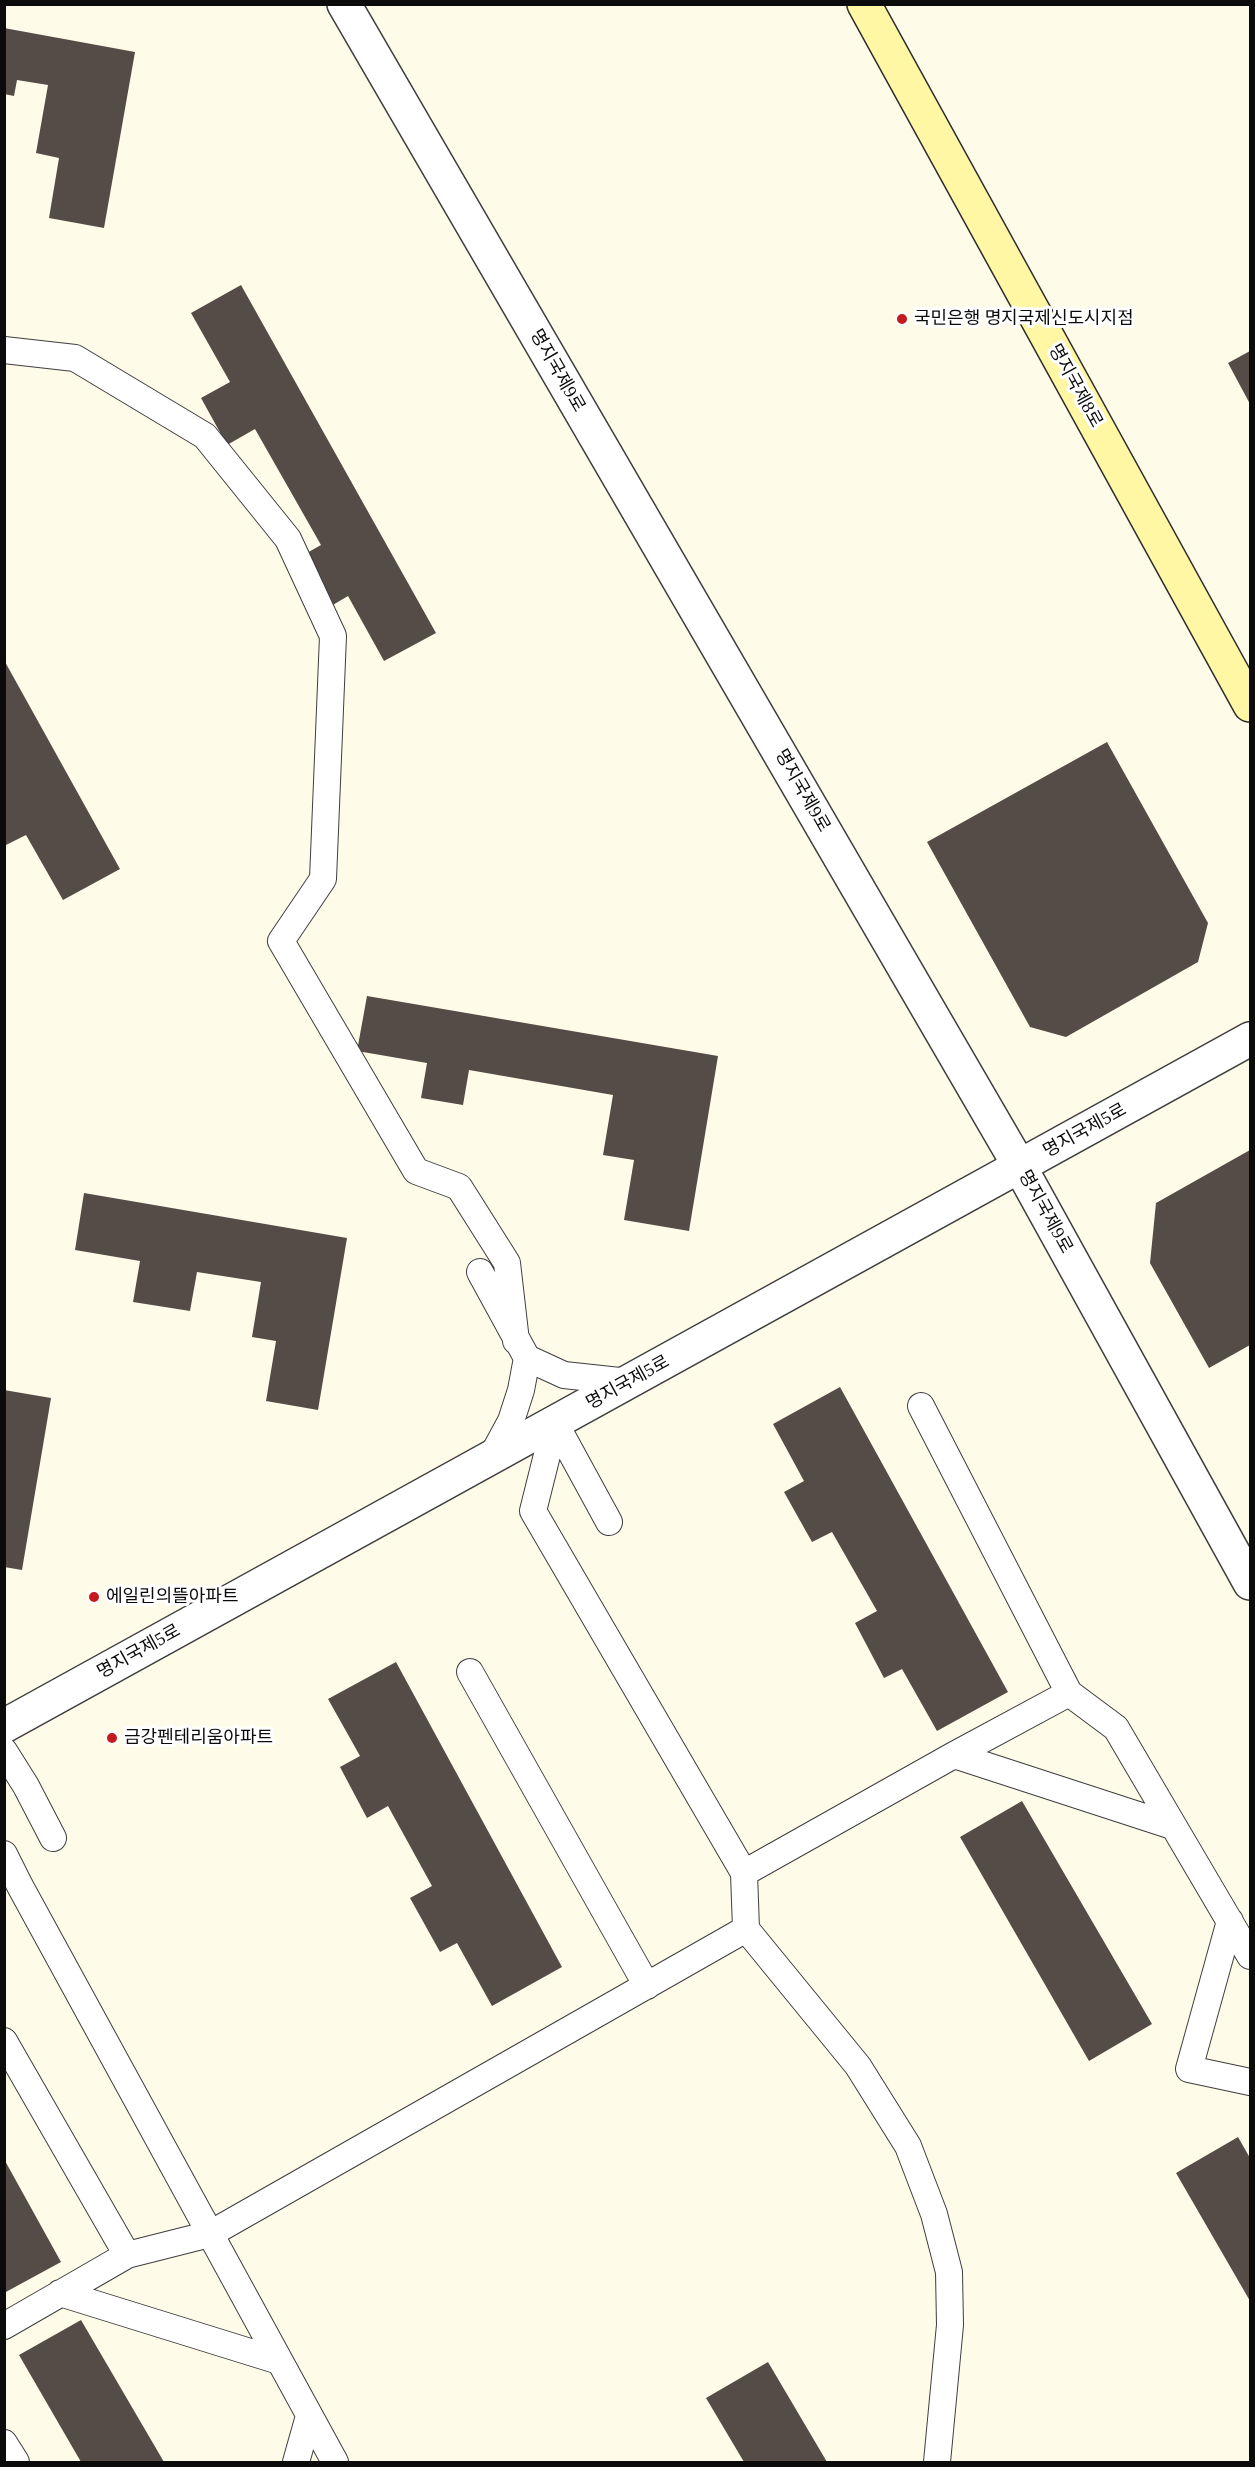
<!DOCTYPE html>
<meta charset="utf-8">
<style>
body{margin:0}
#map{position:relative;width:1255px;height:2467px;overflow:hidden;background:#fffbe9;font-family:"Times New Roman",serif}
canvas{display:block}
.frame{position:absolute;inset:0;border:6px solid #0b0b0b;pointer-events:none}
</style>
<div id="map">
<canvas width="1255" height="2467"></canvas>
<div class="frame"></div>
</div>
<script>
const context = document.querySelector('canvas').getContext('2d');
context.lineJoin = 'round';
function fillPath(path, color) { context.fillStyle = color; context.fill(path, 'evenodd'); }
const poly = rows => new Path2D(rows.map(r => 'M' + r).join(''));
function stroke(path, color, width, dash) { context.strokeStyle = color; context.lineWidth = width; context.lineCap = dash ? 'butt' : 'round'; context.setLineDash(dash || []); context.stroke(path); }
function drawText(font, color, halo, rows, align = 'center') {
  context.font = font + ' "Times New Roman","Noto Sans KR",serif'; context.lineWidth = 6; context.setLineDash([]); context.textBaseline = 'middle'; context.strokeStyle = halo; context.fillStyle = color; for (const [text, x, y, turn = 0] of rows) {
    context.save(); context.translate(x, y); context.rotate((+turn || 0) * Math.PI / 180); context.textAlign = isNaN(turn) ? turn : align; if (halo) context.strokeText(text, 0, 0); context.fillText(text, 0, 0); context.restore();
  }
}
fillPath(poly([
 [4,28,135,52,104,228,49,218,59,158,36,153,48,85,17,80,14,96,4,94],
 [241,285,436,633,384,661,348,596,326,609,298,558,321,545,255,429,227,445,201,398,230,382,191,313],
 [1250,351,1250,404,1228,363],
 [4,660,120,869,63,900,26,835,4,846],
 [1107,742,1208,923,1198,962,1066,1037,1030,1027,927,842],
 [367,996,718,1056,689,1231,624,1220,634,1160,603,1155,613,1095,469,1070,463,1105,421,1098,427,1063,357,1051],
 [1250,1150,1250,1345,1209,1368,1150,1263,1156,1203],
 [84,1193,347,1238,318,1410,266,1401,276,1341,252,1337,261,1282,197,1272,190,1311,133,1302,140,1261,75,1250],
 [840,1387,1008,1692,937,1731,902,1669,884,1678,855,1623,877,1611,832,1532,812,1542,784,1492,804,1481,773,1424],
 [4,1390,51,1398,22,1570,4,1567],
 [396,1662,562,1967,492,2006,457,1943,440,1952,410,1898,432,1886,388,1806,367,1818,340,1767,360,1756,328,1699],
 [1022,1801,1152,2024,1089,2061,960,1837],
 [1238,2137,1250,2158,1250,2301,1176,2173],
 [4,2159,61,2262,4,2293],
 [81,2320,164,2462,81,2462,19,2355],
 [768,2362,827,2462,744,2462,706,2398]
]), '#554c47');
const service = poly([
 [4,350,75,358,205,436,288,539,333,636,323,879,281,941,416,1171,459,1187,507,1263,516,1341],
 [480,1272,527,1358,564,1375,629,1382],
 [921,1406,1069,1693,1116,1728,1250,1956],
 [555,1423,609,1522],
 [491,1458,511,1421,521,1390,527,1358],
 [470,1672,647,1986],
 [4,1751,26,1786,53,1838],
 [954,1755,1172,1826],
 [4,1854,20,1886,335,2462],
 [744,1873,954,1755,1069,1693],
 [1230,1921,1189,2069,1250,2082],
 [746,1929,858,2066,908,2146,934,2214,949,2272,950,2325,937,2462],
 [4,2041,127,2255,210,2234,746,1929,744,1873,533,1511,555,1423],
 [60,2293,279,2361],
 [4,2326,127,2255],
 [4,2443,16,2462],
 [296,2462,309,2416]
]);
const minor = poly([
 [344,4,1020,1167,1250,1583],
 [4,1726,1250,1039]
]);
const secondary = poly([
 [864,4,1250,705]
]);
stroke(service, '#3e3e3e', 28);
stroke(minor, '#3e3e3e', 36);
stroke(secondary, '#2d2d2d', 36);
stroke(service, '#fff', 26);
stroke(minor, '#fff', 33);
stroke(secondary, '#fff7a4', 33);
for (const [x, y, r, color] of [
 [902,319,6,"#c41a1f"],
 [94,1597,6,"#c41a1f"],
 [112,1738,6,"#c41a1f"]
]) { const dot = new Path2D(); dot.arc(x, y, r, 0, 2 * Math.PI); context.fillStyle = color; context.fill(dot); stroke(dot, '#fff', 2); }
drawText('18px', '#0b0b0b', '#fff', [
 ["국민은행 명지국제신도시지점",914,319],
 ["에일린의뜰아파트",106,1597],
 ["금강펜테리움아파트",124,1738]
], 'left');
drawText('18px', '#0b0b0b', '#fff', [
 ["명지국제9로",557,371,60],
 ["명지국제8로",1075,386,61],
 ["명지국제9로",802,791,60],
 ["명지국제5로",1085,1131,-29],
 ["명지국제9로",1045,1212,61],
 ["명지국제5로",628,1383,-29],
 ["명지국제5로",139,1652,-29]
]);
</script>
